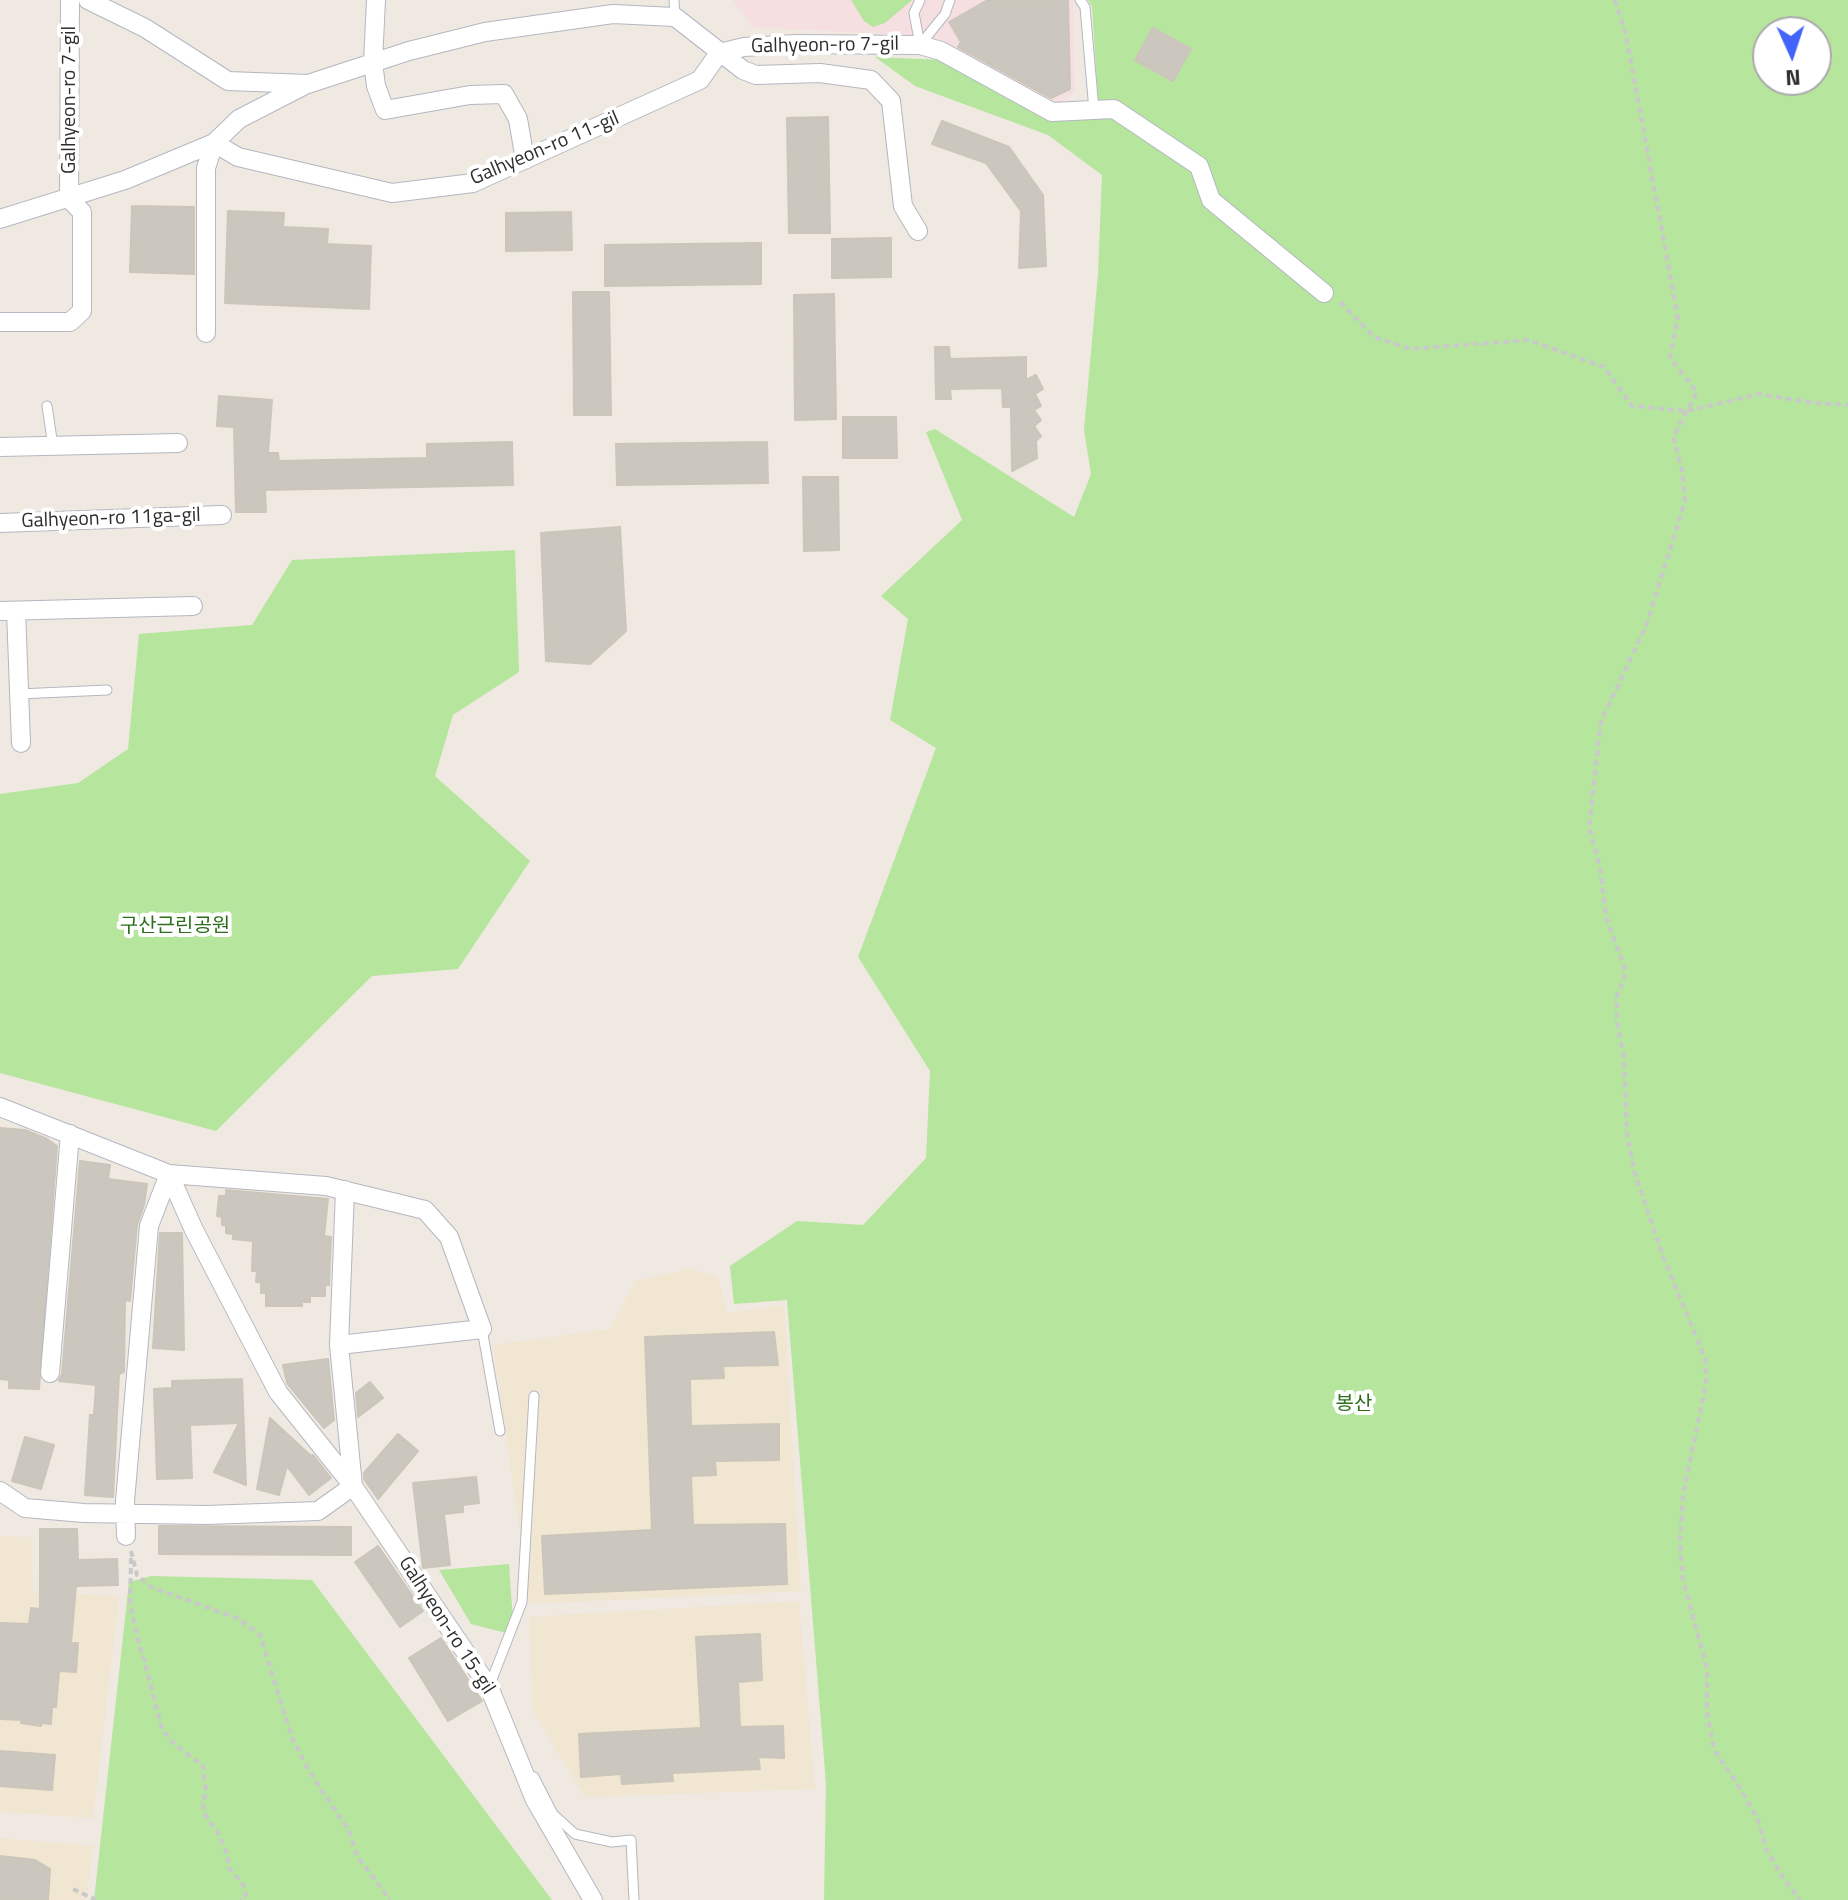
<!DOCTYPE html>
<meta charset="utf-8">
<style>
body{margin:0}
#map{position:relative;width:1848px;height:1900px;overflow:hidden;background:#efe9e1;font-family:"Titillium Web",sans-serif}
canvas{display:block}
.north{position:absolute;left:1752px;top:16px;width:80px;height:80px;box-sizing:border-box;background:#fff;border:2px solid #ababab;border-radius:50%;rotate:177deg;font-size:22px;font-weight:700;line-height:32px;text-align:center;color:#2e2e2e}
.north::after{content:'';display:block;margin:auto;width:28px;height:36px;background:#4264fb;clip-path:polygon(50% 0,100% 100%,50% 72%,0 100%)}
</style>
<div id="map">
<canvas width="1848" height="1900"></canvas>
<div class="north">N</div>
</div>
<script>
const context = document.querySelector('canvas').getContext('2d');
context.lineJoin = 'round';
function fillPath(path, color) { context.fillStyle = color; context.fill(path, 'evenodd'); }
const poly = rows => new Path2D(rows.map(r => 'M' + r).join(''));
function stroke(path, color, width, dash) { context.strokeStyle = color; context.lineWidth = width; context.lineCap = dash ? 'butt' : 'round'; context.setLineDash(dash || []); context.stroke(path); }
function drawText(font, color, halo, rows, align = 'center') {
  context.font = font + ' "Titillium Web","Noto Sans KR",sans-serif'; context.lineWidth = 8; context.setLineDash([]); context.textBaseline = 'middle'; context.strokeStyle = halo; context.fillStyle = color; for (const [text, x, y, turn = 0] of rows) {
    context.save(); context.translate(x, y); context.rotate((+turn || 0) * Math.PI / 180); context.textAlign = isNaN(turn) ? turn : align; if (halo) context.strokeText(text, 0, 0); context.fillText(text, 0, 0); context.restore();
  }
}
fillPath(poly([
 [689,1269,718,1276,727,1313,784,1305,801,1591,530,1604,493,1345,610,1329,635,1281],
 [0,1536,31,1537,33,1592,119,1596,93,1818,0,1812],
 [799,1601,815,1789,585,1797,533,1712,529,1617],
 [0,1838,93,1846,86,1900,0,1900]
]), '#f0e6d1');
fillPath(poly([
 [733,0,1073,0,1075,92,1057,107,926,36,752,27]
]), '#f5dfe0');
fillPath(poly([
 [851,0,912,0,885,23,873,27,864,21],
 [1088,0,1848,0,1848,1900,824,1900,826,1784,787,1300,734,1304,730,1266,797,1221,863,1225,926,1158,930,1071,858,957,936,748,890,720,908,619,881,596,962,520,926,432,935,429,1074,517,1091,474,1084,430,1098,274,1102,175,1048,135,915,86,875,57,943,60,1053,120,1098,101,1092,6],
 [1768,32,1816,32,1816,80,1768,80],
 [515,550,519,672,453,715,435,776,530,861,458,969,372,976,216,1131,0,1073,0,794,78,783,128,749,139,634,252,625,292,560],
 [509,1564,514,1635,471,1624,439,1570],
 [151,1576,312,1580,552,1900,94,1900,129,1582]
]), '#b6e59e');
const building = poly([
 [988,0,1068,0,1070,89,1051,98,958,47,961,42,949,22,988,0],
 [1153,28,1191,49,1173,81,1135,60,1153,28],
 [828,117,830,233,789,233,787,118,828,117],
 [942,121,1009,147,1043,195,1046,266,1019,268,1021,211,986,163,932,144,942,121],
 [132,206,194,207,194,274,130,272,132,206],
 [228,211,284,213,283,227,328,229,327,244,371,246,369,309,225,303,228,211],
 [571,212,572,250,506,251,506,213,571,212],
 [891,238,891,277,832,278,832,239,891,238],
 [761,243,761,284,605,286,605,245,761,243],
 [573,292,609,292,611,415,574,415,573,292],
 [834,294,836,419,795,420,794,295,834,294],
 [935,347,949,347,950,359,1026,357,1026,380,1036,375,1043,389,1035,394,1041,406,1034,410,1041,420,1034,426,1041,436,1036,441,1037,458,1012,471,1011,407,1003,407,1002,388,950,389,951,399,936,399,935,347],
 [219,396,272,400,268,453,278,453,279,461,427,458,427,444,512,442,513,485,265,490,266,512,236,512,234,427,217,426,219,396],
 [843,417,896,417,897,458,843,458,843,417],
 [767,442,768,483,617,485,616,444,767,442],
 [803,477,838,477,839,550,804,551,803,477],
 [620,527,626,631,590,664,546,661,541,533,620,527],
 [0,1128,25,1130,47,1139,57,1146,39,1389,9,1388,9,1380,0,1379,0,1128],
 [80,1161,110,1165,108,1179,147,1184,144,1205,137,1225,130,1301,125,1300,124,1372,119,1374,113,1497,85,1495,90,1415,94,1415,96,1385,59,1381,62,1374,80,1161],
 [226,1190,328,1199,324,1236,331,1237,330,1259,329,1285,325,1285,325,1296,310,1296,310,1302,302,1302,302,1306,266,1306,266,1293,261,1293,261,1282,256,1282,257,1271,252,1271,253,1241,233,1239,233,1234,226,1233,226,1225,222,1225,222,1217,217,1216,219,1196,226,1196,226,1190],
 [160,1233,182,1233,184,1350,153,1348,160,1233],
 [774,1332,778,1365,723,1366,724,1378,690,1379,691,1426,779,1424,779,1460,715,1461,716,1475,691,1476,693,1525,785,1524,787,1584,545,1594,542,1536,652,1530,645,1337,774,1332],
 [328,1359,334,1420,324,1428,287,1383,283,1365,328,1359],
 [242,1379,246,1485,214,1472,239,1423,190,1425,192,1478,157,1479,154,1389,172,1388,172,1381,242,1379],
 [370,1382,383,1398,358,1417,356,1393,370,1382],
 [270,1418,311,1456,313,1455,331,1478,309,1495,287,1466,279,1495,257,1489,270,1418],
 [398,1434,418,1451,378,1499,364,1479,364,1473,398,1434],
 [25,1437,54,1445,41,1489,12,1481,25,1437],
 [476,1477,479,1503,463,1505,463,1512,444,1514,450,1565,423,1568,413,1483,476,1477],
 [159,1526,351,1527,351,1555,159,1554,159,1526],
 [40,1529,77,1529,78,1560,117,1559,118,1585,76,1586,71,1643,78,1643,76,1672,59,1671,56,1707,52,1707,51,1724,41,1723,41,1726,21,1723,22,1720,0,1719,0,1623,29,1624,31,1608,40,1609,40,1529],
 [378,1546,423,1611,400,1627,355,1562,378,1546],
 [760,1634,762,1680,738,1682,740,1727,783,1726,784,1758,758,1757,760,1769,672,1773,673,1781,622,1784,621,1774,581,1777,579,1734,701,1728,696,1637,760,1634],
 [441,1638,482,1701,448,1721,409,1658,441,1638],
 [0,1751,55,1755,52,1790,0,1786,0,1751],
 [0,1856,35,1860,50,1869,48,1900,0,1900,0,1856]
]);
fillPath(building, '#cbc7bf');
stroke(building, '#cbc5ba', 2);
const service = poly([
 [674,0,675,17],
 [920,0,914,13,920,45],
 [1080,0,1085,7,1094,110],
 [920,45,945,14,950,0],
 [47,406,53,446],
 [19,694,107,690],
 [482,1329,500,1431],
 [489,1687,522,1602,534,1396],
 [534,1777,553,1814,575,1834,612,1842,631,1840,634,1900]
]);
const minor = poly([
 [88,0,145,28,228,81,308,84,409,51,485,32,613,14,675,17,743,70,756,75,820,73,871,80,891,101,903,206,918,231],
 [376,0,373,62,376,86,385,110,470,95,504,94,518,119,525,160],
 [719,53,744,47,796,44,920,45,941,51,1052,112,1114,109,1199,166,1211,200,1324,293],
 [214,143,238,157,392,193,473,183,700,80,719,53],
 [69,199,70,0],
 [0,219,125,180,214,143,239,119,305,85],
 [0,322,70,322,82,311,82,212,69,199],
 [206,333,206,168,214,143],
 [0,447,178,443],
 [0,523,222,515],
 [0,611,193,606],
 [16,611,21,743],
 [0,1107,169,1174,194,1230,278,1392,353,1486,489,1687,535,1800,593,1900],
 [50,1373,70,1134],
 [0,1491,25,1508,84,1513,206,1515,318,1511,353,1486,339,1345,345,1190],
 [126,1536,125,1501,149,1226,169,1174,326,1186,425,1210,449,1237,482,1329,339,1345]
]);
stroke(service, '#b4b7c1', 11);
stroke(minor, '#b4b7c1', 20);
stroke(poly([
 [1615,0,1626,35,1678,318,1670,358,1697,392,1673,437,1682,470,1685,501,1646,626,1601,721,1589,828,1600,867,1606,917,1626,972,1617,996,1617,1023,1624,1058,1627,1133,1634,1171,1664,1259,1705,1358,1706,1384,1683,1495,1680,1540,1682,1576,1707,1669,1707,1713,1714,1750,1739,1786,1758,1820,1766,1849,1784,1879,1800,1900],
 [1340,302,1374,337,1411,349,1528,340,1604,367,1632,406,1687,411,1759,394,1814,403,1848,405],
 [131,1551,137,1575,151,1587,237,1618,260,1635,292,1738,309,1771,349,1831,357,1856,390,1900],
 [131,1558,130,1604,142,1656,147,1663,146,1667,162,1729,172,1742,203,1766,206,1791,203,1804,204,1813,219,1835,227,1854,229,1868,244,1886,246,1893,244,1899,240,1900],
 [73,1889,96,1900]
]), '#c9c9c9', 4, [6, 4]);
stroke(service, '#fff', 9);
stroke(minor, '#fff', 18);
drawText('20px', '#2e2e2e', '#fff', [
 ["Galhyeon-ro 7-gil",825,46,-1],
 ["Galhyeon-ro 7-gil",70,100,-90],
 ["Galhyeon-ro 11-gil",545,149,-23],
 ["Galhyeon-ro 11ga-gil",111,519,-2],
 ["Galhyeon-ro 15-gil",446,1626,57]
]);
drawText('20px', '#2c6e1b', '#fff', [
 ["구산근린공원",175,927],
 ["봉산",1354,1405]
]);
</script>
